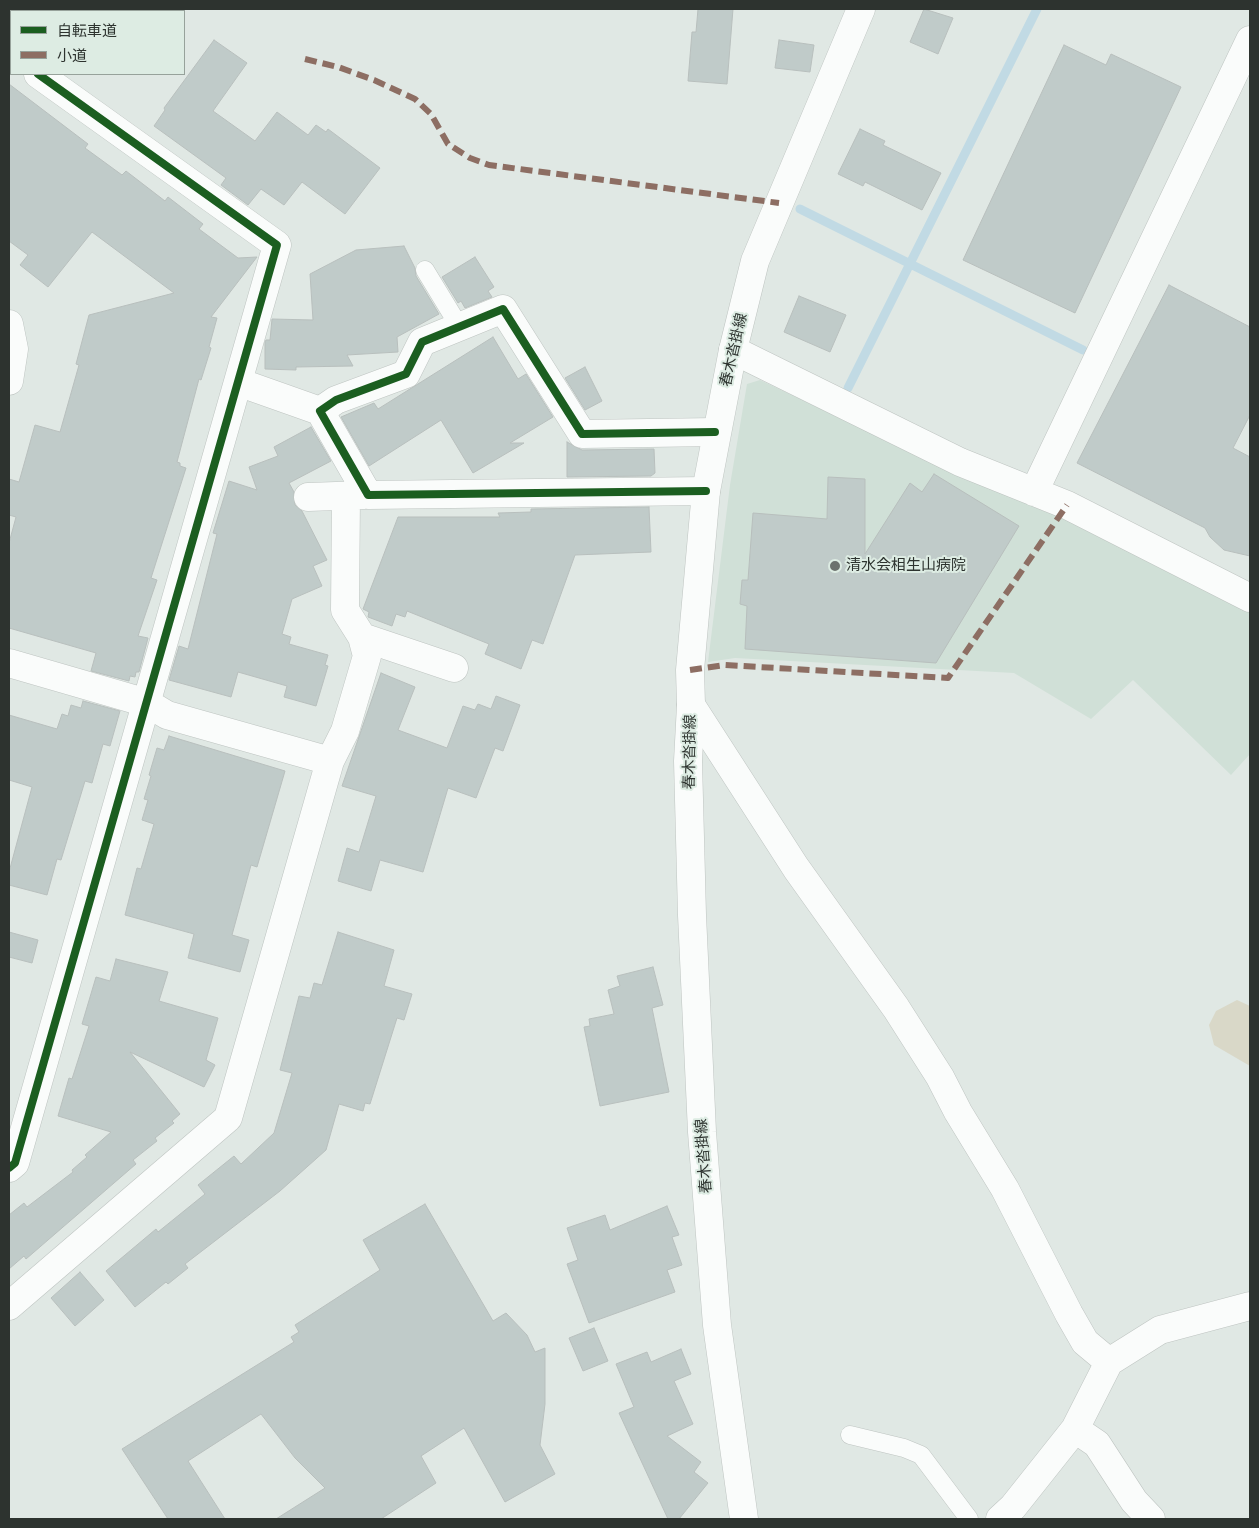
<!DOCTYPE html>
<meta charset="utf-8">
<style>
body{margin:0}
#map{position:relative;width:1259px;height:1528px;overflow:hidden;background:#e0e8e4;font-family:Montserrat,"Noto Sans JP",sans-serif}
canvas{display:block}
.frame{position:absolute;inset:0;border:10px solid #2d332f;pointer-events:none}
.legend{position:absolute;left:10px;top:10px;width:175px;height:65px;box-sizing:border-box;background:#ddece3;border:1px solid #97a29b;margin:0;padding:6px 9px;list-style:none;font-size:15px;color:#2d332f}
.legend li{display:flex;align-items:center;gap:10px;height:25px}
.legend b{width:25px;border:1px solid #97a29b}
</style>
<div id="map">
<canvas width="1259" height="1528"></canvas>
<div class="frame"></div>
<ul class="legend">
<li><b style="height:6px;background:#1b5e20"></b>自転車道</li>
<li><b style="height:6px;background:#8d6e63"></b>小道</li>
</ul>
</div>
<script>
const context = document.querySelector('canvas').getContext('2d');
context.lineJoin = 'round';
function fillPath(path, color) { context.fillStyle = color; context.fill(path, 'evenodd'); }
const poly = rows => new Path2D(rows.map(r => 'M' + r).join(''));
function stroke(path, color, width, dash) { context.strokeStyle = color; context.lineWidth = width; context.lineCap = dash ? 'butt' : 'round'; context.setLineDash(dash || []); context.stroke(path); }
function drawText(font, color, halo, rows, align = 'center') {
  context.font = font + ' Montserrat,"Noto Sans JP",sans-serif'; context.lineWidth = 4; context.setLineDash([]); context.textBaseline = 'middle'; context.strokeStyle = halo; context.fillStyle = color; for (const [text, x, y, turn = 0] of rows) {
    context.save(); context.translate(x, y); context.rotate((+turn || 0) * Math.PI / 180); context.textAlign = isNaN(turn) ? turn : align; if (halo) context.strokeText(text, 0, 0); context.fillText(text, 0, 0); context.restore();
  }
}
fillPath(poly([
 [760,380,961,475,1065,519,1250,613,1250,754,1231,775,1133,680,1091,719,1014,673,735,658,708,662,730,485,747,384]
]), '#d0e0d7');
fillPath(poly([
 [1237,1000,1250,1006,1250,1066,1214,1045,1209,1025,1216,1011]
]), '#d9d8c8');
stroke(poly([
 [800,209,1083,350],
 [848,388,1037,9]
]), '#c1dae4', 9);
const building = poly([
 [698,9,733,9,727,84,688,81,692,32,696,32,698,9],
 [924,9,953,18,938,54,910,42,924,9],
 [214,40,247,63,213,111,255,141,277,112,308,135,316,125,326,132,328,129,380,168,345,214,302,182,284,205,261,189,248,205,221,185,226,178,154,126,165,110,164,108,214,40],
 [779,40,814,45,810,72,775,68,779,40],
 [1064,45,1106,65,1111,54,1181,87,1075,313,963,260,1064,45],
 [9,84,88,144,85,148,122,175,126,171,165,201,168,197,203,224,199,229,238,258,257,257,211,317,217,318,209,347,211,348,201,380,199,379,177,462,180,463,180,466,186,468,151,578,157,580,138,636,148,638,139,672,136,672,135,677,130,676,129,681,91,671,96,653,9,628,9,543,16,517,9,515,9,479,19,482,35,425,60,432,79,365,76,364,89,315,174,293,92,232,48,287,20,265,28,255,9,241,9,84],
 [860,129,885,141,883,145,941,173,922,210,865,182,863,186,838,174,860,129],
 [404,246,415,268,416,276,439,314,397,337,398,352,347,355,353,366,296,367,296,370,265,369,265,342,266,340,270,340,272,319,313,320,310,274,356,250,404,246],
 [475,257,494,287,488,291,492,297,465,308,461,301,458,303,442,277,475,257],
 [1169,285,1250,327,1250,415,1233,448,1250,457,1250,556,1224,550,1210,537,1205,528,1077,463,1169,285],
 [799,296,846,315,830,352,784,332,799,296],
 [493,337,518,379,526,374,553,417,510,443,524,443,473,473,441,420,369,466,341,417,374,403,378,409,493,337],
 [585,367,602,401,585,410,565,378,585,367],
 [311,427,331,461,289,483,294,492,295,505,302,511,327,560,313,566,322,586,292,599,282,634,291,637,289,644,328,655,325,665,328,666,316,706,284,697,287,686,238,672,231,697,169,680,179,646,188,649,217,534,213,533,229,481,257,490,249,467,278,456,274,447,311,427],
 [567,442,582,450,654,449,655,473,651,476,567,477,567,442],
 [934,474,1019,526,936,663,745,649,747,606,740,604,742,580,748,580,753,513,827,519,828,477,865,479,865,554,910,483,922,492,934,474],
 [649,507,651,552,575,555,543,644,532,640,521,669,485,654,489,644,407,611,405,617,396,614,392,626,368,617,369,612,363,609,398,517,500,517,498,513,531,512,531,509,649,507],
 [381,673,415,687,398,730,447,748,463,706,475,710,478,704,491,709,496,696,520,705,503,751,495,748,476,798,448,788,423,872,380,860,371,891,338,881,347,848,359,852,376,796,342,786,381,673],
 [83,701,120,711,110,746,103,744,92,783,85,781,61,860,57,859,47,895,9,885,9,872,32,787,9,780,9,715,57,729,62,714,68,716,71,705,81,708,83,701],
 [169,736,285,771,257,867,251,865,232,935,249,940,240,972,188,958,194,934,125,915,137,868,141,869,154,824,142,820,148,800,144,799,151,776,149,775,157,748,164,750,169,736],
 [9,932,38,940,32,963,9,957,9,932],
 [338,932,394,950,384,986,412,994,404,1020,397,1018,370,1104,365,1103,363,1111,339,1104,326,1150,280,1191,185,1264,188,1268,168,1284,166,1282,135,1307,106,1271,156,1229,158,1232,205,1194,198,1185,234,1156,241,1164,274,1133,292,1073,280,1070,299,996,310,998,314,983,322,985,338,932],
 [116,959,168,972,159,1001,218,1018,206,1060,215,1065,204,1087,130,1052,180,1114,172,1121,174,1123,155,1138,157,1141,133,1160,136,1164,26,1259,24,1256,9,1269,9,1215,24,1203,27,1207,73,1172,72,1170,87,1157,85,1155,111,1132,58,1116,69,1078,72,1079,89,1026,82,1024,96,977,110,981,116,959],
 [653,967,663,1005,652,1008,669,1092,600,1106,584,1027,590,1026,589,1019,614,1014,608,990,620,986,617,976,653,967],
 [425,1204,493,1321,506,1313,527,1335,535,1352,545,1348,545,1404,540,1445,555,1474,505,1502,464,1428,421,1456,436,1483,381,1519,276,1519,325,1488,295,1458,261,1414,188,1461,225,1519,168,1519,122,1449,294,1342,291,1337,299,1332,295,1325,380,1270,363,1240,425,1204],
 [667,1206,679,1235,672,1237,682,1265,667,1270,675,1292,589,1323,567,1264,578,1260,567,1228,605,1215,610,1230,667,1206],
 [80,1272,104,1300,75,1326,51,1298,80,1272],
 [594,1328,608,1361,583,1371,569,1338,594,1328],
 [681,1349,691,1374,674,1381,693,1424,667,1436,701,1462,694,1472,708,1483,679,1519,668,1519,619,1413,634,1407,616,1364,647,1352,651,1362,681,1349]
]);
fillPath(building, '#c0cbc9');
stroke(building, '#b8bfbd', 1);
const service = poly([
 [425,270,459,326],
 [850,1435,904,1448,921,1455,969,1519]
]);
const minor = poly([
 [9,52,11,54],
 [733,350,960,462,1067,505,1250,598],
 [238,382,320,411],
 [706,491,368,495,320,411,336,400,406,374,422,342,503,309,582,434,715,432],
 [1034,492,1250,40],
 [308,497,364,495],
 [362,637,454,668],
 [9,663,147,703,167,715,330,761,228,1118,9,1306],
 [691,705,796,868,896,1008,940,1077,958,1112,1005,1189,1069,1314,1085,1342,1109,1362],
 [330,761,345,731,367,656,362,637,345,610,346,497],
 [9,1168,15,1163,277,245,38,74],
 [1075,1429,1097,1444,1134,1501,1151,1519],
 [1000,1519,1013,1507,1075,1429,1109,1362,1160,1330,1250,1306]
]);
const tertiary = poly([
 [9,324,14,349,9,381]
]);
const secondary = poly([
 [744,1519,717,1325,702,1132,692,915,688,761,691,705,690,670,706,491,733,350,755,261,861,9]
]);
stroke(service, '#bec4c1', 19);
stroke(minor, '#bec4c1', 29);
stroke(tertiary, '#bec4c1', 29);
stroke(secondary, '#bec4c1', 29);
stroke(service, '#fafcfb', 18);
stroke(minor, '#fafcfb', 28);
stroke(tertiary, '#fafcfb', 28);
stroke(secondary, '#fafcfb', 28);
stroke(poly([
 [305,59,338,67,374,80,415,99,431,114,448,144,470,158,489,165,779,203],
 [690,670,725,665,948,678,1067,505]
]), '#8d6e63', 6, [12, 6]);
stroke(poly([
 [706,491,368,495,320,411,336,400,406,374,422,342,503,309,582,434,715,432],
 [9,1168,15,1163,277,245,38,74]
]), '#1b5e20', 8);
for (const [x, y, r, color] of [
 [835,566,6,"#6c726e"]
]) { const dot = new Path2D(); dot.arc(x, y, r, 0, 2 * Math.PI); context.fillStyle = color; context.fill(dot); stroke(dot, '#ddece3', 2); }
drawText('15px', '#2d332f', '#ddece3', [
 ["春木沓掛線",734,350,-77],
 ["春木沓掛線",690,752,-89],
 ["春木沓掛線",704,1156,-94]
]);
drawText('15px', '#2d332f', '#ddece3', [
 ["清水会相生山病院",846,566]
], 'left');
</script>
